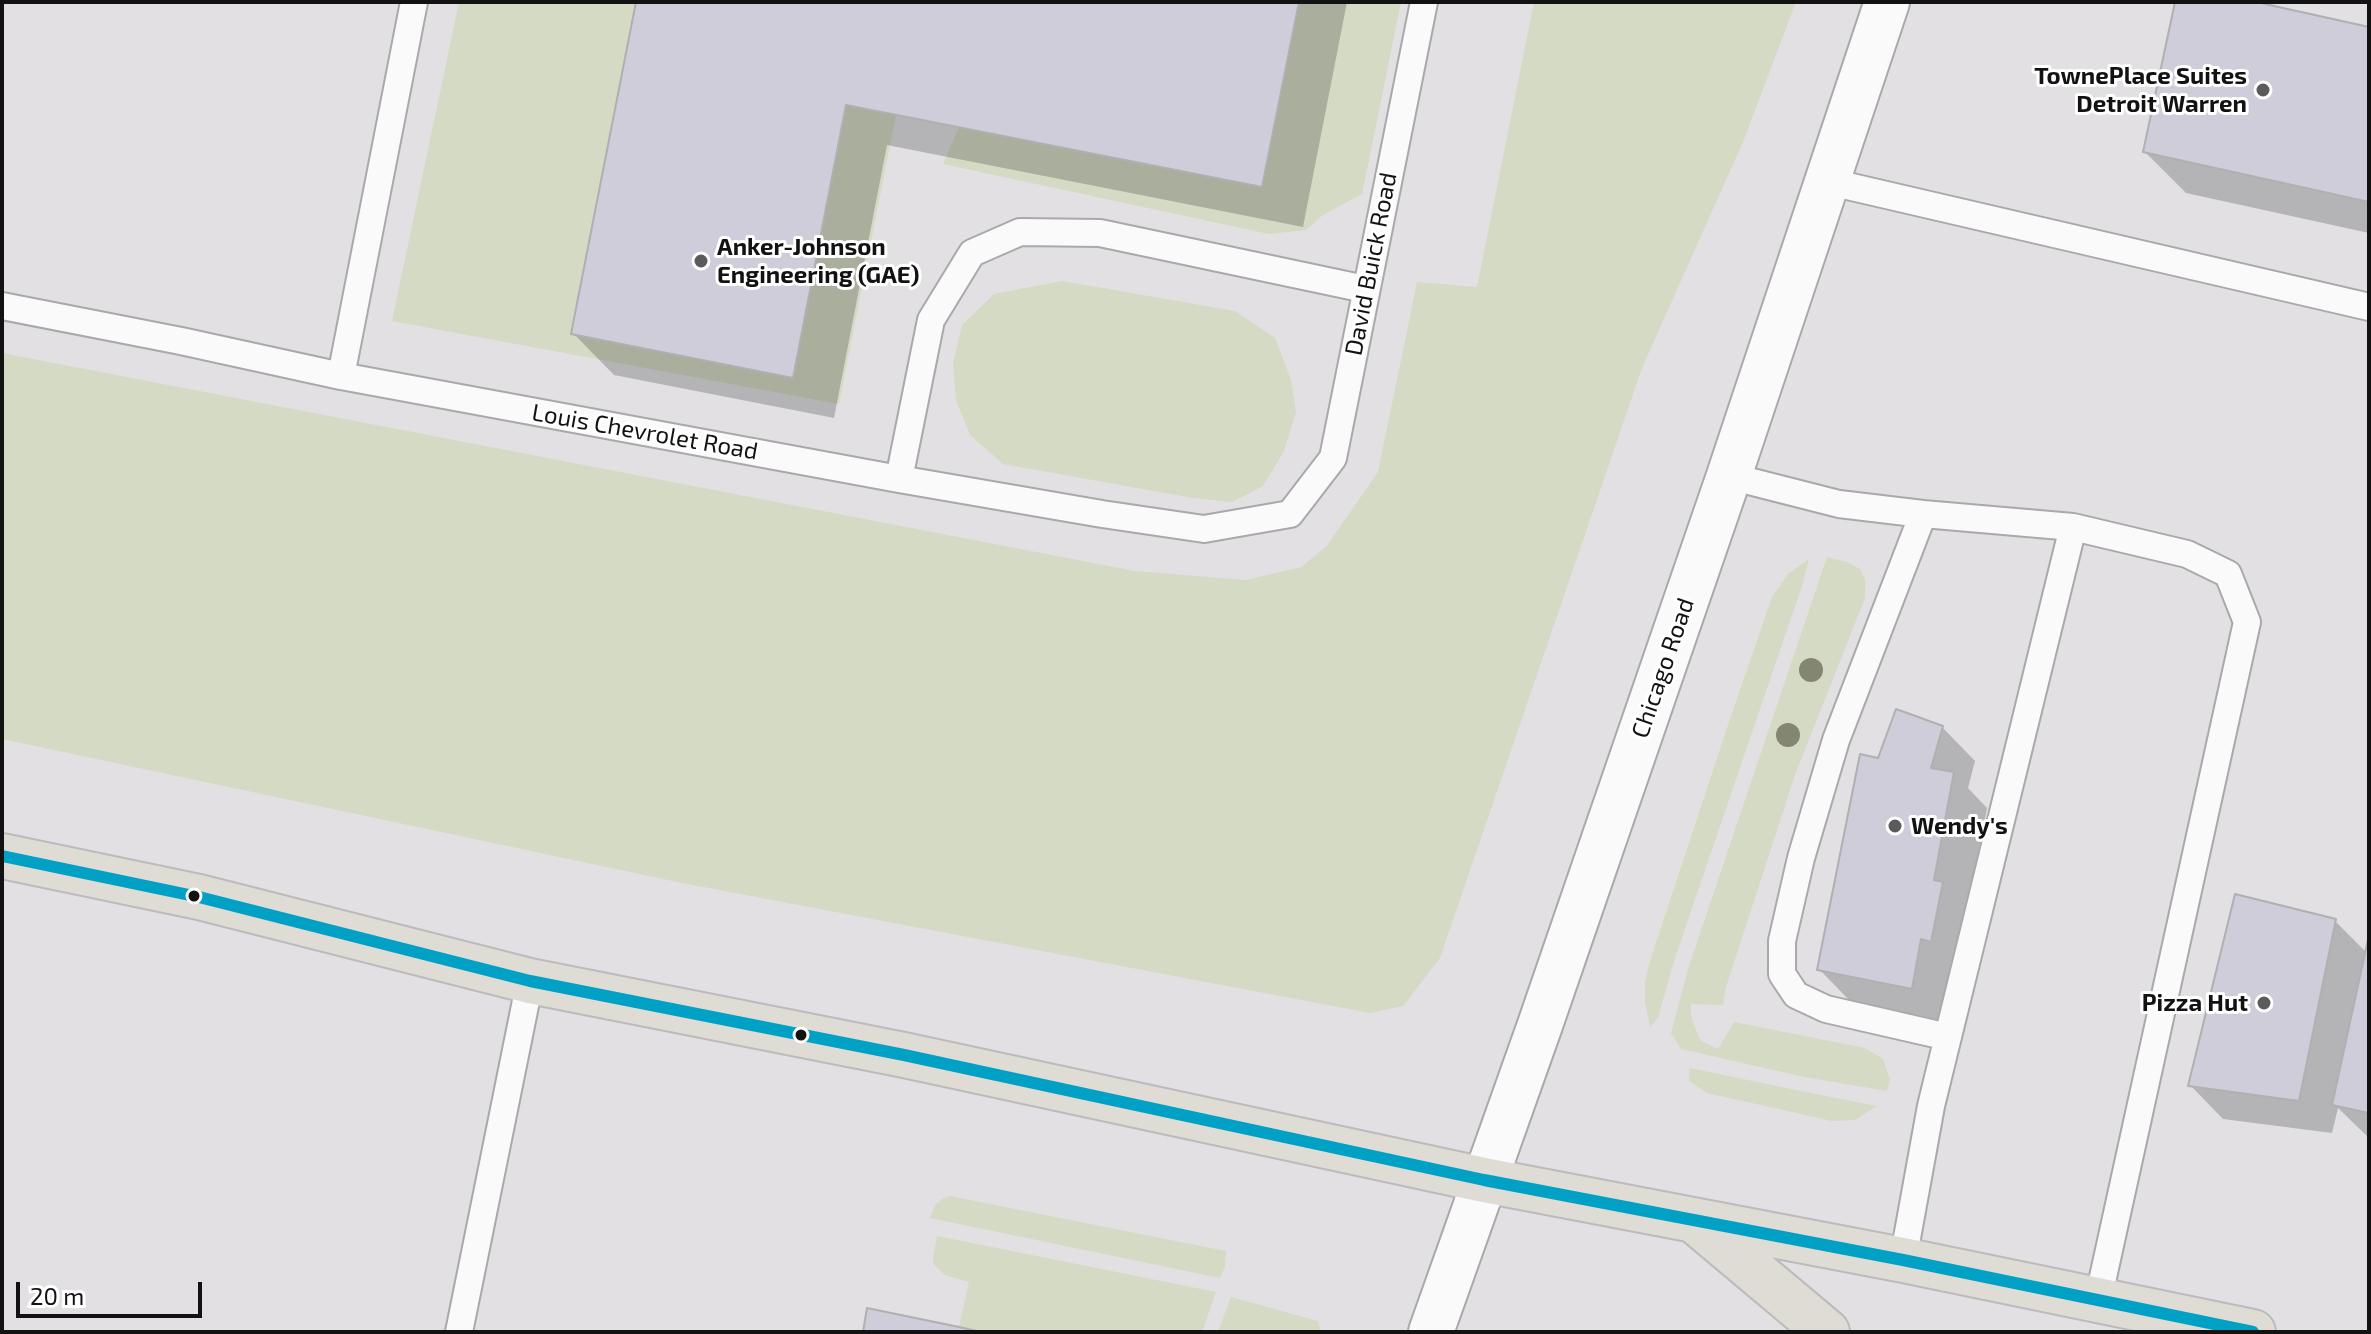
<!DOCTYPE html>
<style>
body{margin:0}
#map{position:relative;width:2371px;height:1334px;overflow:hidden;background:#e2e0e3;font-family:"Exo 2",sans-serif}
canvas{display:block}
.frame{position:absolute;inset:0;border:4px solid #131213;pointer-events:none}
.scale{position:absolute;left:16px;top:1282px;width:186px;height:36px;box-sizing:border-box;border:4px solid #131213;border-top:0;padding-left:10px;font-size:24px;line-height:28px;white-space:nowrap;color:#131213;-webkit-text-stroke:6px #fff;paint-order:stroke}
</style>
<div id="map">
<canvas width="2371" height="1334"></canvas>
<div class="frame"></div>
<div class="scale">20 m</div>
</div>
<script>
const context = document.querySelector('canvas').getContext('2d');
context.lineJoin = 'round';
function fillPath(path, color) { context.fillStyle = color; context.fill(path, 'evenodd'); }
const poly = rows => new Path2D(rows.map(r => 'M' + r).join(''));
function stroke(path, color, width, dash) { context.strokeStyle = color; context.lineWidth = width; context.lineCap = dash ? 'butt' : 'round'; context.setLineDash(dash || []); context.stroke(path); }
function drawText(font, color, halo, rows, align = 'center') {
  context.font = font + ' "Exo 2",sans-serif'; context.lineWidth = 6; context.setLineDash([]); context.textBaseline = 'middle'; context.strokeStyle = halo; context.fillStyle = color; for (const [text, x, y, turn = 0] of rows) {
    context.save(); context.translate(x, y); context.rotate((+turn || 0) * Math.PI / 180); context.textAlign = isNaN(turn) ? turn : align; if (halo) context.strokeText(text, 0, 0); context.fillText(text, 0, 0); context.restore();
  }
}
fillPath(poly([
 [459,2,636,2,572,334,793,377,846,105,896,115,839,404,392,321],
 [1299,2,1401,2,1362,194,1323,215,1306,230,1269,234,943,164,959,127],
 [1534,2,1796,2,1743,142,1642,368,1440,958,1403,1006,1370,1013,682,883,2,739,2,353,1135,571,1246,580,1301,567,1326,547,1378,472,1417,282,1477,287],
 [1062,281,1235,311,1275,338,1291,380,1296,412,1284,451,1263,486,1232,502,1193,498,1003,464,970,435,956,400,953,364,962,325,994,294],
 [1827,557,1847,562,1860,569,1865,579,1865,598,1795,775,1726,987,1723,1005,1691,1004,1691,1015,1695,1028,1701,1041,1718,1049,1734,1022,1865,1048,1883,1059,1890,1079,1887,1091,1804,1077,1681,1049,1671,1033,1689,966],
 [1809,559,1802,586,1674,961,1658,1018,1650,1027,1645,1002,1645,982,1649,964,1730,719,1772,597,1788,574],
 [1690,1068,1801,1091,1877,1106,1855,1120,1832,1121,1707,1093,1689,1081],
 [950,1196,1226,1251,1225,1267,1220,1278,930,1218,935,1205,942,1199],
 [937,1236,1216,1292,1202,1332,981,1332,959,1327,969,1282,945,1275,934,1265,933,1258],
 [1231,1297,1318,1321,1321,1332,1218,1332]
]), '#d5dac4');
fillPath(poly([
 [638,2,1347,2,1303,227,887,145,834,418,614,375,573,333],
 [2177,2,2247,2,2369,29,2369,233,2186,193,2145,152],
 [1942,727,1975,761,1968,788,1987,808,1945,1021,1852,1003,1819,969,1879,761],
 [2335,921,2367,953,2369,944,2369,1138,2338,1108,2332,1133,2223,1119,2190,1085]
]), '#0003');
const building = poly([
 [636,2,1299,2,1262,187,846,105,793,378,571,334,636,2],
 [2175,2,2256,2,2369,27,2369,202,2143,152,2175,2],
 [1896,709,1943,726,1931,768,1954,772,1934,880,1943,882,1931,942,1921,939,1912,989,1817,970,1860,754,1878,758,1896,709],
 [2235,894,2336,919,2299,1101,2188,1086,2235,894],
 [2369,935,2369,1113,2332,1105,2369,935],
 [867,1308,959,1327,981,1332,863,1332,867,1308]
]);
fillPath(building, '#cfcdd9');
stroke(building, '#b0afb1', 2);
const lane = poly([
 [1826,181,2369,307],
 [2,306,181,341,341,376,899,479,1102,514,1204,529,1290,514,1333,458,1424,2],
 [341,376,414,2],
 [1729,476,1839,504,1923,514,2073,527,2187,554,2228,574,2247,622,2098,1300],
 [899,479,931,320,972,253,1020,232,1100,233,1365,289],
 [1923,514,1836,740,1801,858,1782,941,1782,974,1796,995,1826,1009,1948,1037],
 [1903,1260,1931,1106,2073,527],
 [459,1332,530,981]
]);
const secondary = poly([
 [1431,1332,1540,1025,1729,476,1887,2]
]);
const primary = poly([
 [2,856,199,897,530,981,904,1055,1484,1180,1903,1260,2253,1332],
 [1696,1222,1827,1332]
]);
stroke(lane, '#a9a8aa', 30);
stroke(secondary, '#a9a8aa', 48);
stroke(primary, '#bcbbbc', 48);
stroke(lane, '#fbfafb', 26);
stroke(secondary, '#fbfafb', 44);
stroke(primary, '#dfdcd5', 44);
stroke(poly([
 [2,856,199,897,530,981,904,1055,1484,1180,1903,1260,2253,1332]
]), '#01a1c5', 12);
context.fillStyle = '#838772';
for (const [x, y] of [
 [1811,670],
 [1788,735]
]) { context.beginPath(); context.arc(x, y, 12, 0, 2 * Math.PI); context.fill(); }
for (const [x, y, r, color] of [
 [2263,90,8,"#5b5a5c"],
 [701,261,8,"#5b5a5c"],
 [1895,826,8,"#5b5a5c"],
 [194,896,7,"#131213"],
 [2264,1003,8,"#5b5a5c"],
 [801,1035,7,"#131213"]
]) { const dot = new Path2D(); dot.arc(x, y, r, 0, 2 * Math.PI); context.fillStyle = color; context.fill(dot); stroke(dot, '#fff', 3); }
drawText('bold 24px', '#131213', '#fff', [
 ["TownePlace Suites",2247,76],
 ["Detroit Warren",2247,104],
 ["Anker-Johnson",717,247,"left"],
 ["Engineering (GAE)",717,275,"left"],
 ["Wendy's",1911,826,"left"],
 ["Pizza Hut",2248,1003]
], 'right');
drawText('24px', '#131213', '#fff', [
 ["David Buick Road",1371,264,-79],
 ["Louis Chevrolet Road",645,432,10],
 ["Chicago Road",1663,668,-71]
]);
</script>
